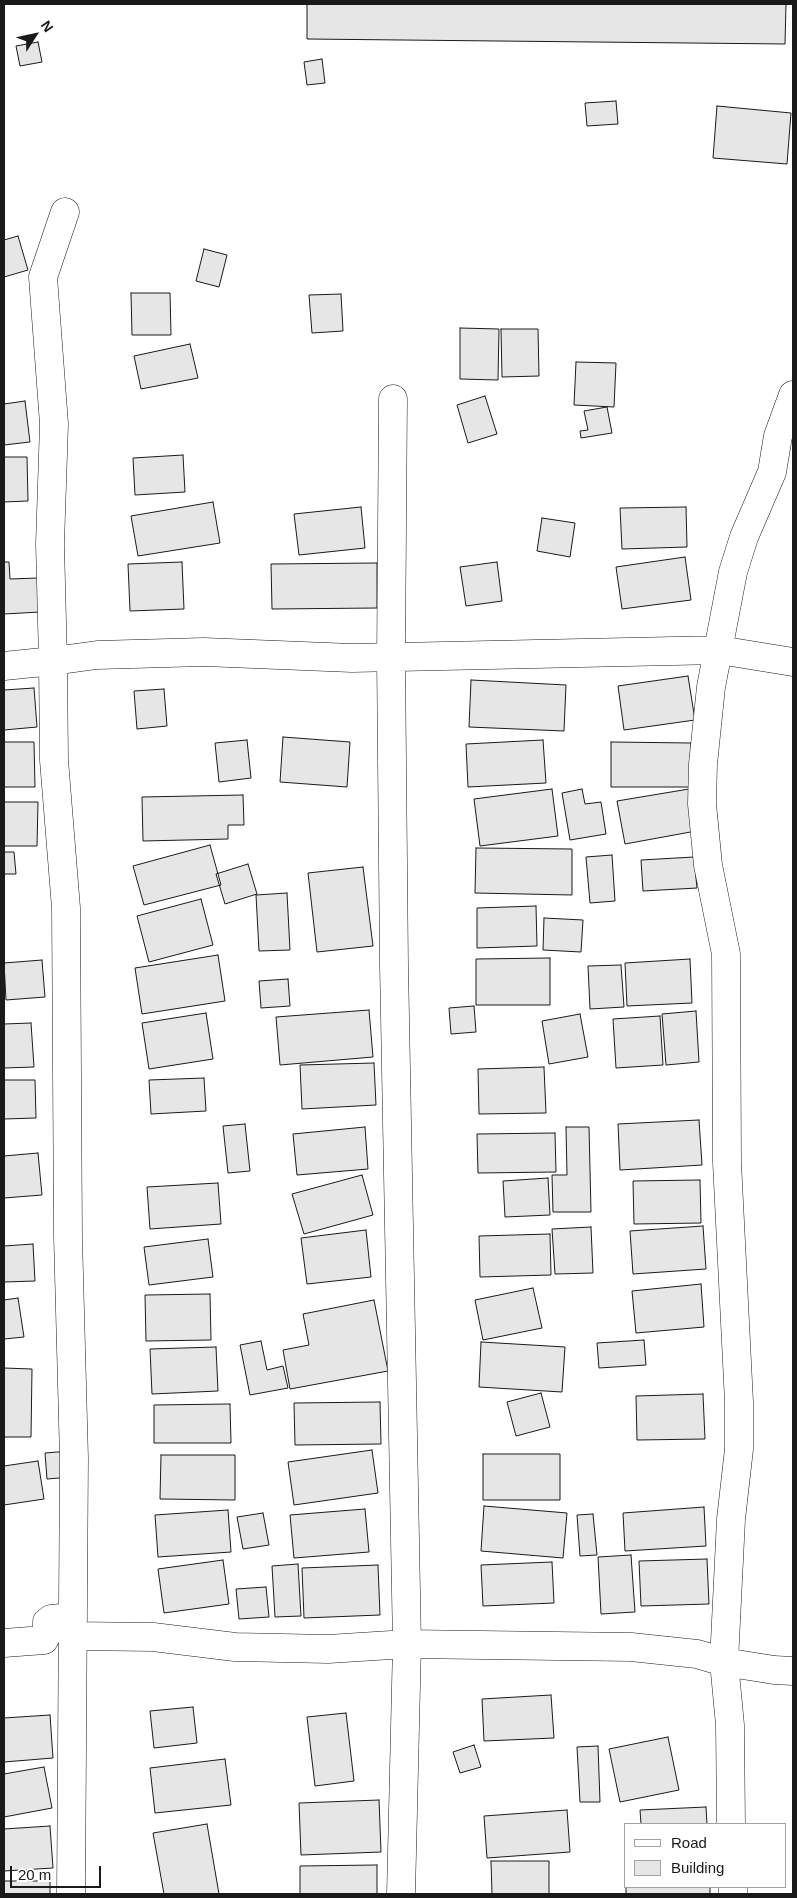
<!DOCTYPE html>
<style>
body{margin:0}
#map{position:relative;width:797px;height:1898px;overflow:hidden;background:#fff;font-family:Arial,sans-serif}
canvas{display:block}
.frame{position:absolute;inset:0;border:5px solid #1a1a1a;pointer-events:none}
.legend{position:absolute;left:624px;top:1823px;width:162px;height:65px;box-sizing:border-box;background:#fff;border:1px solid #a3a3a3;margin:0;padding:6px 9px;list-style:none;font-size:15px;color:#1a1a1a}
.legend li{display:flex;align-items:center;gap:10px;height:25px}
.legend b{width:25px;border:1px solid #a3a3a3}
.north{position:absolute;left:10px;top:10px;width:50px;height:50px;-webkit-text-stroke:4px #fff;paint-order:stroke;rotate:55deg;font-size:14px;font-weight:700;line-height:20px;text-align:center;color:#1a1a1a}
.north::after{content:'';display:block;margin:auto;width:18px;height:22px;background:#1a1a1a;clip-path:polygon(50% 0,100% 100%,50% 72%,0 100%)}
.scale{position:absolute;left:10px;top:1866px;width:91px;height:22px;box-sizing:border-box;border:2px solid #1a1a1a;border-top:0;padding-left:6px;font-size:15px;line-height:18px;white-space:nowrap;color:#1a1a1a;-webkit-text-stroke:4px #fff;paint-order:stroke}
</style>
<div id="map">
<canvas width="797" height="1898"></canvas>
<div class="frame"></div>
<ul class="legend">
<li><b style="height:6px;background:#fff"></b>Road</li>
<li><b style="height:14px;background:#e6e6e6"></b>Building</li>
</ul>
<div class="north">N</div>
<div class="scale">20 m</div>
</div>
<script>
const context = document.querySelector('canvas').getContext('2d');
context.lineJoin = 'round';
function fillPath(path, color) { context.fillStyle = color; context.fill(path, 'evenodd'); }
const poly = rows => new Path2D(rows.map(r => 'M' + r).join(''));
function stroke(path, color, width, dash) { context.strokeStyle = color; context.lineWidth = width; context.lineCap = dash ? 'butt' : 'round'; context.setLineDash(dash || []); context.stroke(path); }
const building = poly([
 [307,4,786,4,785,44,307,39,307,4],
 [38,42,42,62,20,66,16,46,38,42],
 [322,59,325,83,307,85,304,62,322,59],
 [616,101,618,124,587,126,585,103,616,101],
 [717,106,791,113,787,164,713,158,717,106],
 [18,236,28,270,4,277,4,240,18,236],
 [204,249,227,255,219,287,196,281,204,249],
 [131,293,170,293,171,335,132,335,131,293],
 [341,294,343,331,312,333,309,295,341,294],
 [460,328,499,329,498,380,460,379,460,328],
 [501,329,538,329,539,376,502,377,501,329],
 [190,344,198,378,141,389,134,356,190,344],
 [576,362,616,363,614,407,574,405,576,362],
 [485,396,497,434,468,443,457,405,485,396],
 [25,401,30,442,4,445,4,404,25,401],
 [607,407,612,433,581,438,580,431,588,430,584,411,607,407],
 [183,455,185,492,135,495,133,458,183,455],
 [4,457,27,457,28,501,4,502,4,457],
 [213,502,220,543,138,556,131,516,213,502],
 [361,507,365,548,299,555,294,514,361,507],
 [686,507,687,547,622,549,620,508,686,507],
 [542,518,575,523,570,557,537,551,542,518],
 [685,557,691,600,622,609,616,567,685,557],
 [4,562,9,562,10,579,38,578,40,612,4,614,4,562],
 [182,562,184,609,130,611,128,564,182,562],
 [497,562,502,601,466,606,460,567,497,562],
 [377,563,377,608,272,609,271,564,377,563],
 [688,676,695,720,624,730,618,686,688,676],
 [471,680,566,685,564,731,469,727,471,680],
 [34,688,37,727,4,730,4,690,34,688],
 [164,689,167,726,137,729,134,691,164,689],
 [283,737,350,742,347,787,280,782,283,737],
 [247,740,251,778,219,782,215,743,247,740],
 [543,740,546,783,468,787,466,744,543,740],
 [4,742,34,742,35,787,4,787,4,742],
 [611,742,691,743,691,787,611,787,611,742],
 [552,789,558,836,480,846,474,799,552,789],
 [582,789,585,804,601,802,606,834,570,840,562,793,582,789],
 [689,789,696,831,625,844,617,801,689,789],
 [243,795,244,825,228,825,228,839,143,841,142,797,243,795],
 [4,802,38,802,37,846,4,846,4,802],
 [210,845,221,885,144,905,133,866,210,845],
 [476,848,572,849,572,895,475,893,476,848],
 [4,852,14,852,16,874,4,874,4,852],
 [612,855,615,901,590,903,586,857,612,855],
 [694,857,697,888,643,891,641,860,694,857],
 [248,864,257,894,225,904,216,874,248,864],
 [363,867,373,946,317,952,308,873,363,867],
 [287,893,290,950,259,951,256,895,287,893],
 [201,899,213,945,149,962,137,916,201,899],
 [536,906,537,946,477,948,477,908,536,906],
 [544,918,583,920,581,952,543,950,544,918],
 [218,955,225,1001,142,1014,135,968,218,955],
 [550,958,550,1005,476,1005,476,959,550,958],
 [690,959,692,1003,627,1006,625,963,690,959],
 [42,960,45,997,6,1000,4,963,42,960],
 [621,965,624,1007,590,1009,588,966,621,965],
 [288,979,290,1006,261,1008,259,981,288,979],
 [474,1006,476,1032,451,1034,449,1008,474,1006],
 [369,1010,373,1057,280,1065,276,1017,369,1010],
 [696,1011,699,1062,666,1065,662,1014,696,1011],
 [206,1013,213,1059,149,1069,142,1023,206,1013],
 [580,1014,588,1057,549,1064,542,1021,580,1014],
 [660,1016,663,1065,616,1068,613,1019,660,1016],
 [31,1023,34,1067,4,1068,4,1024,31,1023],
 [374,1063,376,1105,302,1109,300,1065,374,1063],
 [544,1067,546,1113,479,1114,478,1069,544,1067],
 [204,1078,206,1111,151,1114,149,1080,204,1078],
 [4,1080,35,1080,36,1118,4,1119,4,1080],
 [699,1120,702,1165,620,1170,618,1124,699,1120],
 [245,1124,250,1171,228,1173,223,1126,245,1124],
 [365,1127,368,1169,297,1175,293,1134,365,1127],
 [566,1127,589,1127,591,1212,553,1212,552,1175,567,1175,566,1127],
 [555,1133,556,1172,478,1173,477,1134,555,1133],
 [38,1153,42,1195,4,1198,4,1156,38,1153],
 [362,1175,373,1215,304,1234,292,1194,362,1175],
 [548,1178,550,1215,505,1217,503,1181,548,1178],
 [700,1180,701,1223,634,1224,633,1181,700,1180],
 [218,1183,221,1224,150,1229,147,1187,218,1183],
 [703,1226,706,1269,633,1274,630,1231,703,1226],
 [591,1227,593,1273,555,1274,552,1229,591,1227],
 [366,1230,371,1277,307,1284,301,1238,366,1230],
 [550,1234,551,1275,480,1277,479,1236,550,1234],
 [208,1239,213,1277,149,1285,144,1247,208,1239],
 [33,1244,35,1281,4,1282,4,1246,33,1244],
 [701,1284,704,1327,636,1333,632,1291,701,1284],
 [533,1288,542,1328,483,1340,475,1300,533,1288],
 [210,1294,211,1340,146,1341,145,1295,210,1294],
 [18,1298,24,1337,4,1339,4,1300,18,1298],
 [374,1300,388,1371,290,1389,283,1350,309,1345,303,1314,374,1300],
 [644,1340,646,1365,599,1368,597,1343,644,1340],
 [261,1341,267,1370,283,1366,288,1388,250,1395,240,1345,261,1341],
 [481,1342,565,1347,562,1392,479,1387,481,1342],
 [216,1347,218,1391,152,1394,150,1349,216,1347],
 [4,1368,32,1369,31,1437,4,1437,4,1368],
 [541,1393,550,1427,516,1436,507,1402,541,1393],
 [703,1394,705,1439,637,1440,636,1396,703,1394],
 [380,1402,381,1444,295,1445,294,1403,380,1402],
 [230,1404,231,1443,154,1443,154,1405,230,1404],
 [372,1450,378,1493,294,1505,288,1462,372,1450],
 [70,1451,72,1477,47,1479,45,1453,70,1451],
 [483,1454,560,1454,560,1500,483,1500,483,1454],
 [161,1455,235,1455,235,1500,160,1499,161,1455],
 [38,1461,44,1499,4,1505,4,1466,38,1461],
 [484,1506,567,1513,563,1558,481,1551,484,1506],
 [704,1507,706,1546,625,1551,623,1513,704,1507],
 [365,1509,369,1552,294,1558,290,1515,365,1509],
 [228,1510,231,1552,158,1557,155,1515,228,1510],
 [263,1513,269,1545,243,1549,237,1517,263,1513],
 [593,1514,597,1555,580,1556,577,1515,593,1514],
 [631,1555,635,1612,601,1614,598,1557,631,1555],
 [707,1559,709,1604,641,1606,639,1561,707,1559],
 [223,1560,229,1604,164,1613,158,1569,223,1560],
 [552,1562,554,1603,483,1606,481,1565,552,1562],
 [298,1564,301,1616,275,1617,272,1566,298,1564],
 [378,1565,380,1615,304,1618,302,1568,378,1565],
 [266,1587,269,1617,239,1619,236,1589,266,1587],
 [551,1695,554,1738,484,1741,482,1699,551,1695],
 [193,1707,197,1743,154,1748,150,1711,193,1707],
 [346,1713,354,1781,315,1786,307,1717,346,1713],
 [50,1715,53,1758,4,1762,4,1718,50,1715],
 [668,1737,679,1790,620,1802,609,1749,668,1737],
 [474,1745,481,1767,460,1773,453,1752,474,1745],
 [598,1746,600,1802,580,1802,577,1747,598,1746],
 [225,1759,231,1805,155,1813,150,1768,225,1759],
 [44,1767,52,1808,4,1817,4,1774,44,1767],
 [379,1800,381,1852,301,1855,299,1803,379,1800],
 [706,1807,707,1824,641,1824,640,1810,706,1807],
 [567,1810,570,1852,487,1858,484,1816,567,1810],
 [207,1824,219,1894,164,1894,153,1833,207,1824],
 [50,1826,53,1868,4,1871,4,1829,50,1826],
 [491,1861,549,1861,549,1894,492,1894,491,1861],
 [377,1865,377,1894,300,1894,300,1866,377,1865],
 [4,1881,50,1881,50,1894,4,1894,4,1881],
 [626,1887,710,1887,710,1894,626,1894,626,1887]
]);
fillPath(building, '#e6e6e6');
stroke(building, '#1a1a1a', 1);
const minor = poly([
 [65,212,43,277,54,424,50,544,53,661,54,760,66,908,68,1237,74,1458,71,1894],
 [393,399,391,658,394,965,407,1644,401,1894],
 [4,666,53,661,97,655,204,652,352,658,719,650,793,662],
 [73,1636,153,1637,235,1647,328,1649,407,1644,631,1647,697,1654,724,1662,774,1670,793,1671],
 [4,1643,44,1640,47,1634,47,1622,51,1619,73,1617],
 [731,1824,730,1725,724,1662,731,1519,739,1449,739,1402,727,1162,726,954,708,865,702,804,703,764,711,687,733,572,744,537,772,472,778,436,793,395],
 [733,1887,733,1894]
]);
stroke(minor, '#1a1a1a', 29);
stroke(minor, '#fff', 28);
</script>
